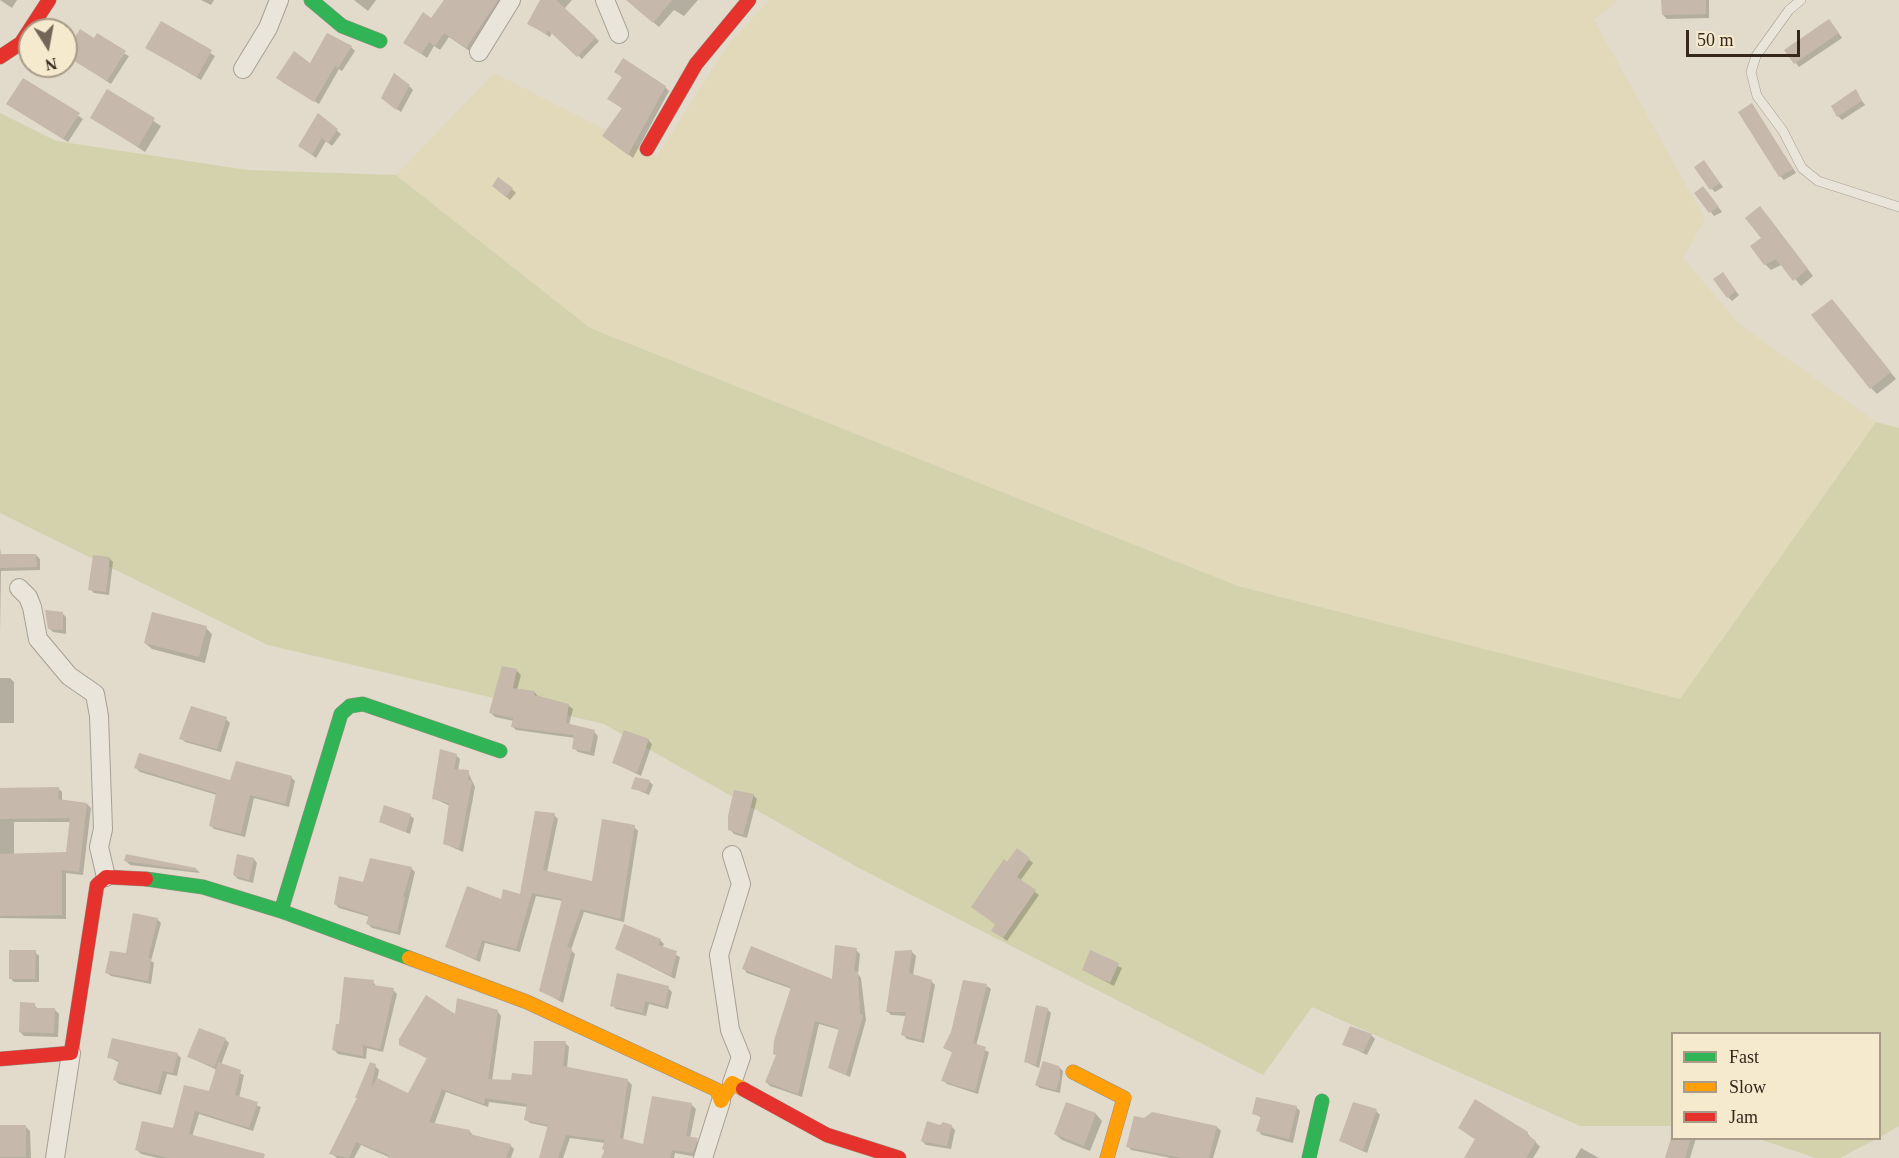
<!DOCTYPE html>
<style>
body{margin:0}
#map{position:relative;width:1899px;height:1158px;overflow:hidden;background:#e2daca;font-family:"Times New Roman",serif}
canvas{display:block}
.legend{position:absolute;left:1671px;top:1032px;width:210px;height:108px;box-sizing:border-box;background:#f5e9ce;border:2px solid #a89b87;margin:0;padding:8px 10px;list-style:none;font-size:18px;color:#35271c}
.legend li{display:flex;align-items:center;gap:12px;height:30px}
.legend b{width:30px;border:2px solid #a89b87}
.north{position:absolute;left:18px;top:18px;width:60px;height:60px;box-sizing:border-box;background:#f5e9ce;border:2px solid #a89b87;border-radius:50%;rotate:169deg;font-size:16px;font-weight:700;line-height:24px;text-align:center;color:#35271c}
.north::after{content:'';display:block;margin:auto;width:21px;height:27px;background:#726659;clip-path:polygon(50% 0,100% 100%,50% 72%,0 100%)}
.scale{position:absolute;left:1686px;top:30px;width:114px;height:27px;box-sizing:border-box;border:3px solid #35271c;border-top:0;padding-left:8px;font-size:18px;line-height:21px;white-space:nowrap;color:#35271c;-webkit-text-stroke:4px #f5e9ce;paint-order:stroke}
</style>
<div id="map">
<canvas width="1899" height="1158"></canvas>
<ul class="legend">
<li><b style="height:8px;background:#30b455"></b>Fast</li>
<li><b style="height:8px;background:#ff9f0a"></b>Slow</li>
<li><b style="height:8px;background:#e5322d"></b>Jam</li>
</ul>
<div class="north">N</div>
<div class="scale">50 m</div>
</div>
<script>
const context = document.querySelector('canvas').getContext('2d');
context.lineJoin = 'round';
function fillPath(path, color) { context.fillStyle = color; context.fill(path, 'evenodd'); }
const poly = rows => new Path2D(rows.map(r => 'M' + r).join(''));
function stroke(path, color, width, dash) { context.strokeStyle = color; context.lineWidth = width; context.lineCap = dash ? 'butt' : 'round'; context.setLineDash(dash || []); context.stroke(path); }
fillPath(poly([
 [769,0,1618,0,1594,20,1705,219,1683,258,1739,324,1876,422,1680,699,1238,586,590,328,396,175,494,73,657,156,728,45]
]), '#e2d9ba');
fillPath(poly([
 [0,113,56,141,247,170,396,175,590,328,1238,586,1680,699,1876,422,1899,428,1899,1126,1880,1137,1880,1034,1672,1034,1672,1126,1580,1126,1312,1007,1263,1075,857,867,604,724,268,645,0,513],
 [1759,1139,1876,1139,1840,1158,1816,1158]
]), '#d3d2ac');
fillPath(poly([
 [0,0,17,0,12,8],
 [201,0,214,0,211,5],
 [354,0,376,0,368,11],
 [454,0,507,0,471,52,449,37,440,50,434,46,427,58,405,42],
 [542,0,572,0,564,9,599,41,582,59,552,32,550,37,528,23],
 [627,0,698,0,684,16,674,10,659,27],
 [1663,0,1709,0,1709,18,1667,19,1663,15],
 [161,23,215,56,201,80,147,48],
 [1833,25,1842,38,1799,67,1786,51],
 [95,40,129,56,111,84,66,55],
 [351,47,355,51,342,71,339,69,319,104,282,82,311,65],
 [620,76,665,87,669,91,633,158,604,136,623,109,609,99,623,78],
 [23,80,83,119,68,142,12,107],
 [409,86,413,90,401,112,387,102],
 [108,91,161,126,145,152,92,117],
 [1855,91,1865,105,1842,120,1838,116],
 [1752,105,1796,173,1784,180,1780,176],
 [318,115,341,134,332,146,326,141,316,158,300,146],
 [1707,166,1723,187,1715,192,1712,189],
 [512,189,516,193,510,200,498,190],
 [1707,192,1722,212,1714,216,1696,193],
 [1766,214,1813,276,1801,286,1783,264,1771,270,1765,264,1763,238],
 [1726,278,1739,295,1732,301,1728,297],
 [1838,307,1896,379,1877,394,1871,388],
 [0,548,1,556,36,555,40,559,40,570,1,571,0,633],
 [109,558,113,562,109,595,94,593,90,589],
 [62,613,66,617,66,634,53,632,49,628],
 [206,628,212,634,205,663,152,649,145,643],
 [517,671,521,675,517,690,534,692,538,696,568,705,573,709,569,725,594,732,598,736,594,756,578,752,574,748,575,738,516,730,512,726,514,721,495,717,491,713],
 [0,678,10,678,14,682,14,723,0,723],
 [226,719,230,723,221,752,185,742,181,738],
 [648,740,652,744,641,776,614,763],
 [456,755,460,759,458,771,468,772,475,787,463,852,445,844,450,806,433,798],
 [136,768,231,782,291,777,295,781,289,807,254,798,245,837,214,829,210,825,217,795,140,772],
 [649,781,653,785,649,795,633,788],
 [58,788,62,792,62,801,87,804,91,808,83,875,66,873,66,919,0,918,0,790],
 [14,822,71,822,68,854,14,855],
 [753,795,757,799,747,838,734,834,730,829],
 [410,815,414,819,410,834,380,822],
 [554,815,558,819,547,872,594,882,634,827,638,831,624,922,584,912,571,950,575,954,563,1003,540,990,563,901,536,896,520,952,485,943,480,962,446,947,502,901,521,895],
 [1017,850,1033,863,1020,881,1039,895,1007,941,993,930,997,924,1008,864],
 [254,859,257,863,253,883,238,879,234,875],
 [126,861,196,869,200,873,130,865],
 [411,868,415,872,400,935,372,928,368,924,370,917,339,908,335,904,365,884],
 [157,919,161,923,151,961,154,963,151,984,111,976,107,973,127,955],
 [660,940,664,944,662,948,680,957,675,979,616,949],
 [856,950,860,954,858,974,861,978,866,1020,850,1077,829,1068,840,1030,819,1024,802,1097,770,1086,766,1082,777,1056,774,1053,792,989,747,973,744,969,834,981],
 [35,952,39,956,39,982,14,982,10,978],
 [897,952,912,952,916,956,913,976,931,981,935,985,924,1043,907,1039,903,1035,907,1016,891,1015,887,1011],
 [1090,952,1122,968,1114,986,1083,970],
 [373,982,377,987,393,990,397,994,383,1052,367,1048,366,1059,338,1054,334,1050,340,1026],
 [987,986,991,989,976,1046,989,1052,978,1094,947,1084,943,1080,953,1053,944,1047],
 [668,988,672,992,668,1009,649,1004,646,1016,616,1009,612,1005],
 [34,1005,38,1009,55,1010,59,1014,58,1037,24,1036,20,1032],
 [1047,1009,1051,1013,1039,1068,1026,1062],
 [497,1011,501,1016,492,1081,512,1081,533,1076,565,1043,569,1047,567,1068,628,1081,632,1085,623,1140,645,1146,692,1105,696,1109,690,1138,701,1143,697,1157,675,1153,674,1158,603,1158,605,1143,570,1138,563,1158,540,1158,549,1127,530,1123,525,1119,528,1107,489,1102,488,1107,446,1092,434,1125,469,1131,473,1135,510,1145,514,1149,511,1158,391,1158,361,1145,354,1158,337,1158,331,1153,375,1066,379,1070,377,1080,409,1095,428,1059,401,1044,456,1017],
 [1371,1035,1375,1039,1367,1055,1344,1044],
 [225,1039,229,1043,221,1065,244,1075,239,1098,261,1107,253,1131,199,1114,192,1137,248,1158,158,1158,141,1154,137,1150,174,1129,210,1092,217,1070,189,1057],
 [177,1054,181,1058,177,1076,167,1074,161,1095,119,1084,115,1080,120,1063,109,1057],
 [1059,1067,1063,1071,1060,1093,1040,1088,1036,1085],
 [1067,1104,1096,1114,1102,1121,1090,1151,1062,1140,1055,1134],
 [1296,1107,1300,1111,1293,1143,1262,1135,1258,1131,1262,1118,1253,1113],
 [1376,1111,1380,1115,1367,1153,1340,1141],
 [0,1126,25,1126,30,1131,31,1158,0,1158],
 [951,1126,955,1130,951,1149,926,1145,922,1141],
 [1217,1127,1221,1131,1213,1158,1171,1158,1131,1150,1128,1146],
 [1460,1128,1527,1133,1540,1147,1533,1158,1465,1158,1476,1140],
 [1672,1137,1696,1138,1690,1158,1666,1158],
 [1581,1148,1599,1158,1575,1158]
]), '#0003');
fillPath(poly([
 [444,0,498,0,466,48,444,33,435,46,429,42,421,54,403,43,423,12,431,18],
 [540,0,556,0,596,37,577,57,548,30,546,34,527,24],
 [626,0,672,0,653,23],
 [1661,0,1706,0,1706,14,1662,15],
 [1829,19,1839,33,1794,64,1784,50],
 [161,21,212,50,197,77,145,48],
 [80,29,94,38,97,33,126,51,107,81,66,56,66,51],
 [327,33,352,46,338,68,335,66,314,102,276,78,294,51,310,63],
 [623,58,666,86,628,155,602,136,622,108,607,99,622,77,614,72],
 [394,73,410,85,396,110,381,98],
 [23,78,80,113,63,139,6,104],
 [107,89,155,118,138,147,90,118],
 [1856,89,1862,101,1837,117,1831,106],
 [1752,103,1793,169,1779,177,1738,112],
 [318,113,338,129,328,143,322,138,312,155,298,146],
 [1704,160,1720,183,1710,190,1694,167],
 [498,177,513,188,506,197,492,186],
 [1703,186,1719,207,1709,213,1694,193],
 [1760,206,1808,269,1793,281,1776,259,1764,265,1750,246,1761,238,1745,218],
 [1723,272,1736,291,1727,298,1713,279],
 [1832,299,1891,372,1870,389,1811,315],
 [0,554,36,554,37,567,0,568],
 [93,555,110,557,106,592,88,590],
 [45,610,63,612,63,630,48,629],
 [152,612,207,626,199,657,144,643],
 [502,666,517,669,513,688,535,691,534,695,569,704,566,723,595,730,590,752,572,749,574,735,511,727,513,718,489,713],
 [191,706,227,717,217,749,179,739],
 [624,730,649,739,637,773,612,763],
 [440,749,457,754,454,769,469,770,468,779,472,782,459,849,443,844,449,803,432,799],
 [139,753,230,780,236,761,292,776,285,804,250,795,241,834,209,826,216,793,134,768],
 [635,777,650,780,646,792,631,789],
 [59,787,58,799,87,803,79,872,62,870,62,915,0,916,0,854,66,852,70,818,0,819,0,788],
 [734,790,754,794,743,835,728,830,728,816],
 [384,805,411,814,406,832,379,822],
 [535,811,555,813,543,870,592,881,602,819,635,825,620,919,581,909,567,947,572,949,559,1000,539,991,562,899,532,893,516,949,482,940,476,959,445,947,467,886,501,899,503,889,520,894],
 [1017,848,1030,858,1017,877,1036,890,1003,938,991,931,995,924,971,907,1004,859,1007,862],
 [126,854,196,868,196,871,124,861],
 [237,854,254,858,249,880,233,875],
 [370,858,412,867,403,897,405,897,397,932,366,924,369,915,334,904,339,876,363,882],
 [133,913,158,918,148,958,151,958,148,981,105,973,110,951,126,953],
 [624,924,661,939,658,945,677,951,671,976,615,949],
 [835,945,857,948,854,971,858,972,860,1014,863,1015,846,1075,828,1068,839,1028,815,1021,798,1094,765,1082,776,1055,773,1054,774,1040,791,987,742,969,751,946,832,979],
 [9,950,36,950,35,979,9,979],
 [912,950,909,973,932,980,921,1040,901,1035,906,1012,886,1012,895,951],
 [1090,950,1119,963,1110,983,1082,970],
 [617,973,669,986,665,1006,645,1001,643,1013,610,1006],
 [344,977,374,980,373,985,394,988,380,1049,363,1045,363,1056,332,1050,336,1024,339,1024],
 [963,980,987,984,973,1043,986,1047,975,1091,941,1081,952,1052,943,1048,951,1032],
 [426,995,455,1014,457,998,498,1010,488,1079,511,1080,512,1073,532,1075,534,1041,566,1041,563,1066,628,1079,620,1138,643,1144,652,1096,692,1103,686,1136,698,1138,693,1153,672,1150,670,1158,601,1158,605,1150,602,1149,605,1140,566,1135,558,1158,539,1158,548,1125,524,1120,527,1104,485,1098,484,1104,442,1089,429,1122,470,1130,469,1134,511,1144,506,1158,388,1158,389,1155,356,1142,349,1158,329,1154,357,1098,355,1098,370,1062,376,1064,371,1088,377,1078,408,1093,427,1058,399,1045,399,1039],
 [20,1002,35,1003,35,1008,55,1008,54,1033,19,1032],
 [1036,1005,1048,1008,1036,1065,1024,1062],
 [1350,1026,1372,1034,1363,1052,1342,1045],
 [199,1028,226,1038,214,1067,187,1057],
 [112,1038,178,1053,173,1073,163,1071,157,1092,113,1080,119,1060,107,1058],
 [1043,1061,1059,1066,1060,1079,1056,1090,1035,1085],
 [218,1062,241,1070,235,1095,258,1102,249,1128,195,1111,189,1134,265,1154,264,1158,169,1158,135,1150,142,1121,173,1128,184,1085,209,1091],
 [1256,1097,1297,1106,1289,1139,1256,1131,1261,1116,1252,1114],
 [1475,1099,1528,1132,1527,1135,1536,1141,1526,1158,1464,1158,1475,1139,1458,1128],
 [1066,1102,1096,1113,1084,1146,1054,1134],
 [1353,1102,1377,1109,1363,1150,1339,1141],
 [1152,1112,1217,1126,1209,1158,1182,1158,1126,1147,1134,1116,1144,1118],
 [927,1121,940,1125,943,1122,952,1125,947,1146,921,1141],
 [0,1125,26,1125,26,1157,0,1157],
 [1671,1138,1691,1138,1685,1158,1665,1158]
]), '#c6b8ab');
const lane = poly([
 [1801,0,1789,10,1756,56,1751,72,1757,96,1783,131,1802,168,1818,181,1899,207]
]);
const street = poly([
 [605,0,619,34],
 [479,52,511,0],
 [243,69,268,28,279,0],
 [19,588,28,597,32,607,38,639,69,676,95,694,99,716,103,829,99,847,106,877],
 [732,855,741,884,719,955,730,1030,741,1057,732,1083],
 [55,1158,71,1053],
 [703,1158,721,1101]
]);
const fast = poly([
 [311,0,342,26,380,41],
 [146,879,203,887,281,911,409,958],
 [281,911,341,714,350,706,363,704,500,751],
 [1309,1158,1322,1101]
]);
const slow = poly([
 [409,958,527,1002,717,1090,721,1101,732,1083,743,1089],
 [1073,1072,1124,1098,1107,1158]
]);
const jam = poly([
 [0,57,21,43,49,0],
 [647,149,696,64,749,0],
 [0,1059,71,1053,97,885,106,877,146,879],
 [743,1089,827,1135,899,1158]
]);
stroke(lane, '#a79f94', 10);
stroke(street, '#a79f94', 20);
stroke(fast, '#978f83', 15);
stroke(slow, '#978f83', 15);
stroke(jam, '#978f83', 15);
stroke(lane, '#eae5db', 9);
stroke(street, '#eae5db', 18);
stroke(fast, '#30b455', 14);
stroke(slow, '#ff9f0a', 14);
stroke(jam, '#e5322d', 14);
</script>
